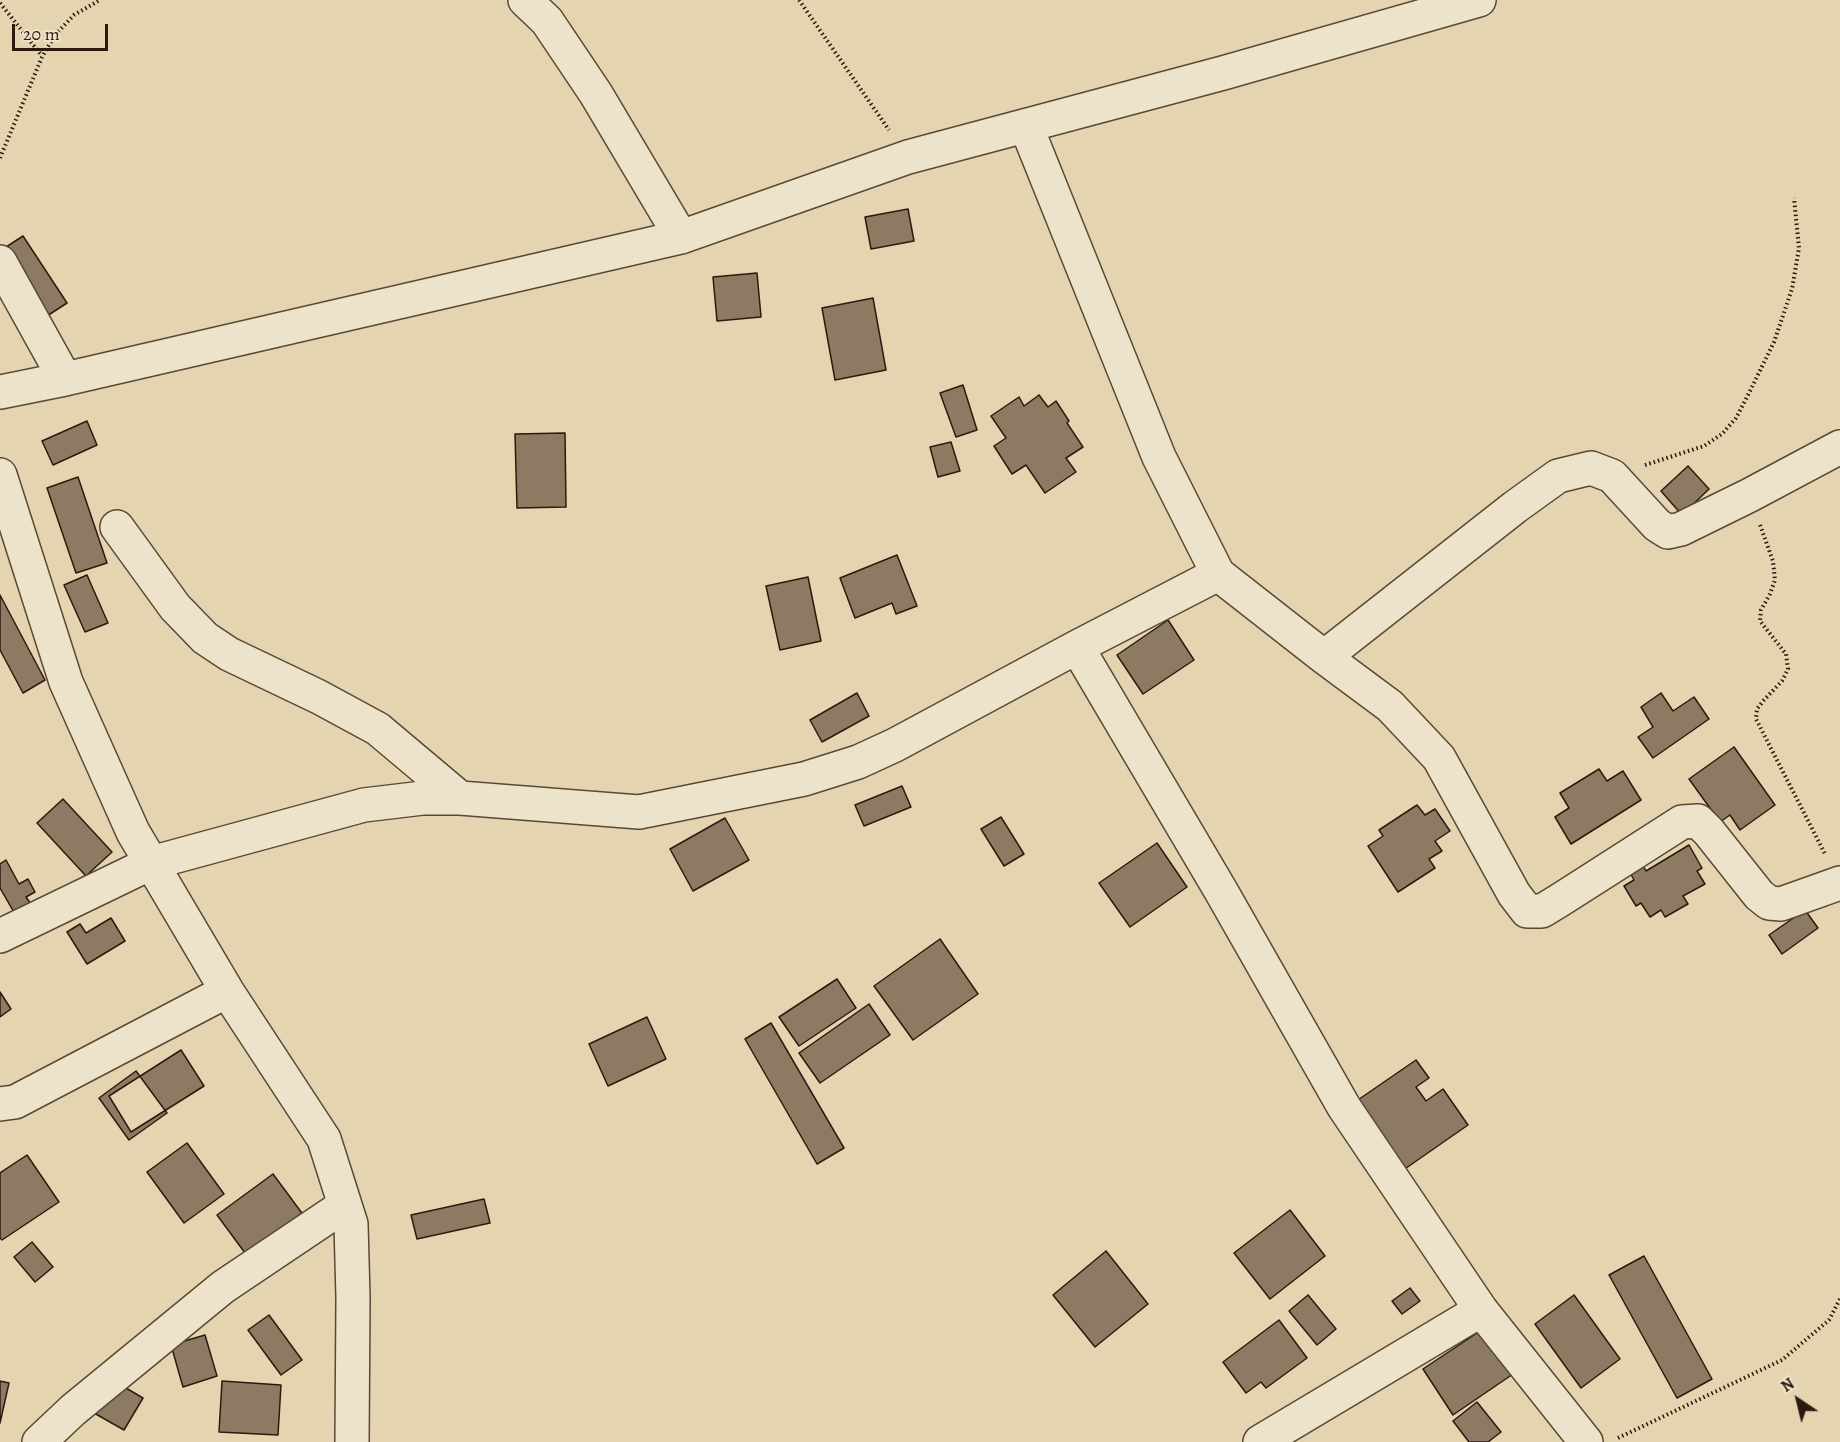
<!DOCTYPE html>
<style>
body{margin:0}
#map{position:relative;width:1840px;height:1442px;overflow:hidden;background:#e4d4af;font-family:Alegreya,serif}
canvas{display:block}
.north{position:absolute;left:1768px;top:1370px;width:60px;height:60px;-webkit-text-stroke:4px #ede3cb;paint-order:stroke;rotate:325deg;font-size:16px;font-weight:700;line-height:24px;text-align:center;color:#2c1a0f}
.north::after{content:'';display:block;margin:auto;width:21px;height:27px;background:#2c1a0f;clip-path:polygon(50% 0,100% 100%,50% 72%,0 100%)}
.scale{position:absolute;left:12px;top:24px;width:96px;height:27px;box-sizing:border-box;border:3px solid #2c1a0f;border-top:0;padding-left:8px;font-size:18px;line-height:21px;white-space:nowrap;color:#2c1a0f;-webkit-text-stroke:4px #ede3cb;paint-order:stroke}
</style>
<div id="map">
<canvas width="1840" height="1442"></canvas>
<div class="north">N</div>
<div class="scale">20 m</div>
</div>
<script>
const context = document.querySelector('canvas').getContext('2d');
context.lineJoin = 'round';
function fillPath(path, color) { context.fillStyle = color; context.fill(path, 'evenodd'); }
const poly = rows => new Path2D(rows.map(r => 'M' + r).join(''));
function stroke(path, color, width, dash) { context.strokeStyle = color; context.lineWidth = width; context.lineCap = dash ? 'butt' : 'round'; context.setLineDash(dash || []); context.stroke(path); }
const building = poly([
 [908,209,914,241,871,249,865,217,908,209],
 [23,236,67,303,47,316,3,249,23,236],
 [757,273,761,317,717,321,713,277,757,273],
 [873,298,886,370,835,380,822,308,873,298],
 [963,385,977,430,956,437,940,393,963,385],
 [1039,395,1048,407,1056,401,1069,421,1067,423,1083,447,1066,458,1076,472,1045,493,1026,465,1012,474,994,446,1006,438,991,416,1019,397,1024,406,1039,395],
 [87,421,97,445,53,465,42,441,87,421],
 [565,433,566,507,517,508,515,434,565,433],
 [951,442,960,471,938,477,930,447,951,442],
 [1688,466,1709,489,1682,515,1661,491,1688,466],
 [78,477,107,563,76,573,47,488,78,477],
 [897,555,917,606,896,614,892,603,855,618,840,578,897,555],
 [87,575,108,623,85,632,64,585,87,575],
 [808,577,821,641,780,650,766,586,808,577],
 [0,595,45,680,23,693,0,650,0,595],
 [1168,620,1194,660,1143,694,1117,655,1168,620],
 [857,693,869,716,822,742,810,720,857,693],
 [1661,693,1673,711,1694,697,1709,719,1653,758,1638,737,1653,727,1641,707,1661,693],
 [1734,747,1775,805,1740,830,1730,815,1720,822,1689,779,1734,747],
 [1599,769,1607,781,1623,771,1641,800,1571,844,1555,817,1569,808,1560,793,1599,769],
 [902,786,911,807,864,826,855,805,902,786],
 [63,799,112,852,86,876,37,823,63,799],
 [1417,805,1425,815,1435,809,1450,831,1435,841,1442,851,1429,859,1435,868,1398,892,1368,846,1383,836,1379,830,1417,805],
 [1001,817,1024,854,1004,866,981,829,1001,817],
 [725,818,749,860,693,891,670,849,725,818],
 [1157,843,1187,887,1130,927,1099,883,1157,843],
 [1689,845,1702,868,1697,871,1705,884,1683,896,1688,904,1665,917,1661,910,1650,917,1641,903,1636,906,1624,886,1634,880,1629,871,1642,864,1646,871,1689,845],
 [6,860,19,884,28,879,35,892,26,897,31,904,15,914,0,888,0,864,6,860],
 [1805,910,1818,928,1782,954,1769,935,1805,910],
 [111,918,125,941,87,964,67,932,80,924,86,933,111,918],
 [940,939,978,994,913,1040,874,986,940,939],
 [837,979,856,1008,799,1046,779,1017,837,979],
 [0,992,11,1009,0,1017,0,992],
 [869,1004,890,1035,820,1083,799,1053,869,1004],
 [647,1017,666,1059,608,1086,589,1044,647,1017],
 [771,1023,844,1148,817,1164,745,1039,771,1023],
 [181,1050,204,1086,131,1132,109,1096,181,1050],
 [1416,1060,1429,1078,1416,1087,1426,1101,1443,1089,1468,1125,1399,1173,1352,1104,1416,1060],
 [136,1071,167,1113,129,1140,99,1098,136,1071],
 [187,1143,224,1194,184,1223,147,1172,187,1143],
 [27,1155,59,1202,2,1240,0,1238,0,1173,27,1155],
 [273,1174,307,1220,251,1261,217,1215,273,1174],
 [484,1199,490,1223,417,1239,411,1215,484,1199],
 [1290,1210,1325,1256,1270,1299,1234,1253,1290,1210],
 [32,1242,53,1267,35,1282,14,1257,32,1242],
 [1106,1251,1148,1304,1095,1347,1053,1295,1106,1251],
 [1644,1256,1712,1379,1677,1398,1609,1275,1644,1256],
 [1410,1288,1420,1301,1402,1314,1392,1301,1410,1288],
 [1308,1295,1336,1329,1317,1345,1289,1311,1308,1295],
 [1574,1295,1620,1359,1581,1388,1535,1324,1574,1295],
 [269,1315,302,1360,281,1375,248,1330,269,1315],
 [1279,1320,1307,1358,1266,1388,1261,1382,1246,1393,1223,1362,1279,1320],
 [1486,1327,1516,1372,1453,1415,1423,1369,1486,1327],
 [205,1335,217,1376,183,1387,171,1345,205,1335],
 [0,1381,9,1383,0,1423,0,1381],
 [114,1381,143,1398,124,1430,94,1413,114,1381],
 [222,1381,281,1385,278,1435,219,1432,222,1381],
 [1477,1402,1501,1432,1488,1442,1469,1442,1453,1421,1477,1402]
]);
fillPath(building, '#8c7b62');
stroke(building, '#2c1a0f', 1.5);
const minor = poly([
 [525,0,547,21,596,94,681,237],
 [1026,126,1159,457,1218,574,1324,657,1390,706,1439,758,1514,894,1527,911,1542,911,1560,900,1682,822,1698,821,1709,832,1759,895,1769,903,1781,904,1840,883],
 [0,262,65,379],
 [0,392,65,379,681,237,908,157,1223,73,1479,0],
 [0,475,66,682,133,832,227,991,324,1139,351,1224,353,1298,352,1442],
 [117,527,175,607,205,638,229,654,319,697,378,729,460,798],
 [1077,647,1221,891,1344,1107,1481,1310,1586,1442],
 [1324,657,1515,507,1558,476,1591,468,1612,476,1657,525,1668,532,1681,529,1750,495,1840,447],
 [0,936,151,863,364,805,423,798,460,798,639,812,804,779,858,762,895,745,1077,647,1218,574],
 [0,1104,15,1102,227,991],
 [39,1442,73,1410,223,1287,345,1205],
 [1260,1442,1481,1310]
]);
stroke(minor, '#5a4837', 36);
stroke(poly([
 [799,0,889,130],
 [0,3,42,56],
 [0,158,42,57,55,35,74,15,100,0],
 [1645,465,1704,446,1722,434,1736,418,1749,393,1774,342,1792,289,1799,248,1794,198],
 [1760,525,1773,561,1775,580,1770,594,1761,610,1760,621,1786,654,1788,669,1782,681,1764,700,1757,709,1756,719,1825,854],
 [1618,1438,1782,1360,1829,1320,1840,1299]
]), '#2c1a0f', 4, [1.5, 3]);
stroke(minor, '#ede3cb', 33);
</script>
